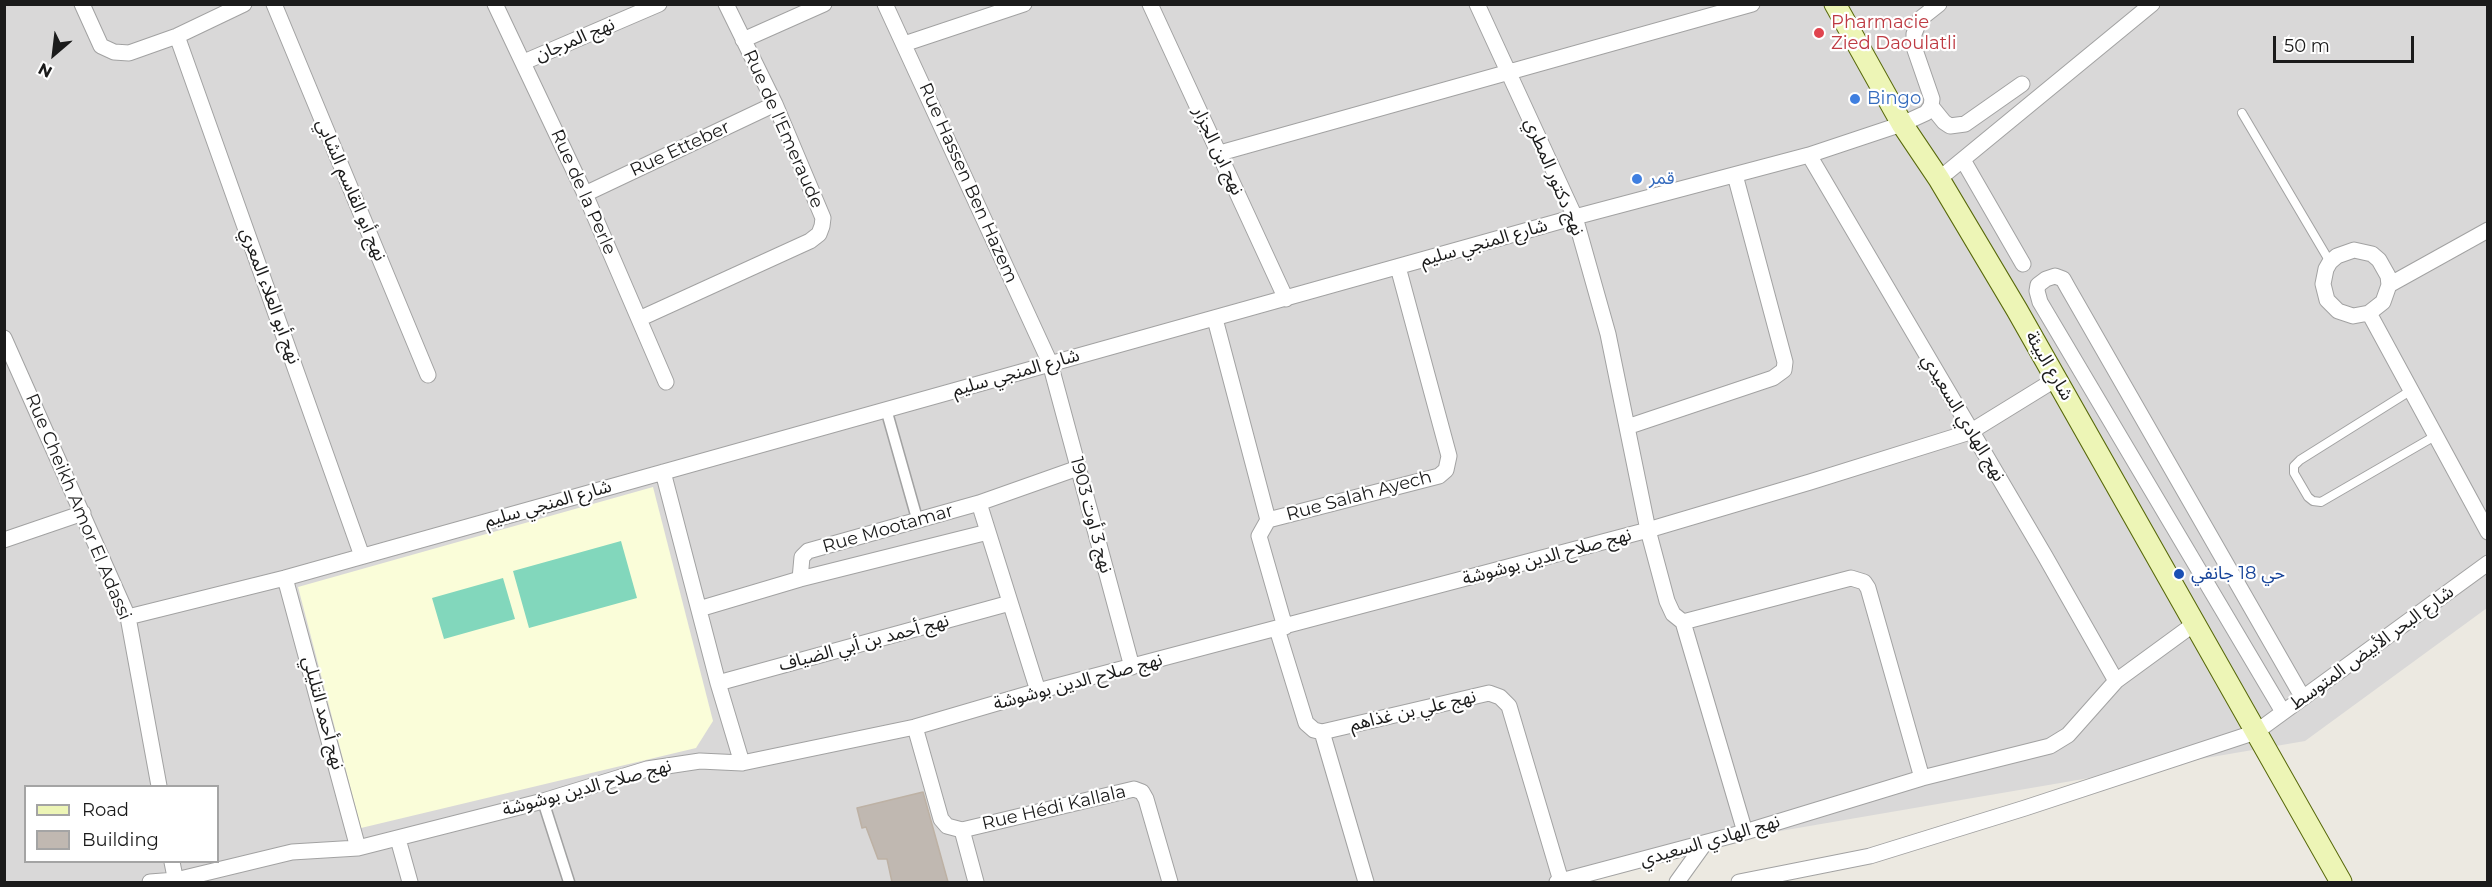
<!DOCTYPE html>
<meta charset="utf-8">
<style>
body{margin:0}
#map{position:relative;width:2492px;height:887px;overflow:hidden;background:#ece9e1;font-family:Montserrat,sans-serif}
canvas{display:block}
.frame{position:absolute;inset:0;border:6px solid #1b1b1b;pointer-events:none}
.legend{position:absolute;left:24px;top:785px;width:195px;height:78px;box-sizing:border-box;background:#fff;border:2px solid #a4a4a4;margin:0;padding:8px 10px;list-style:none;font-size:18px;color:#1b1b1b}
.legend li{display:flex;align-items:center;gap:12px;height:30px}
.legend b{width:30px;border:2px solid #a4a4a4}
.north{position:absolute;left:24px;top:24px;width:60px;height:60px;-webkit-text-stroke:4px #fff;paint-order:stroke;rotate:208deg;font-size:16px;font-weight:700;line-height:24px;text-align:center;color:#1b1b1b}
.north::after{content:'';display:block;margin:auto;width:21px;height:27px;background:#1b1b1b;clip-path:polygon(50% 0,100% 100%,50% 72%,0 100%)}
.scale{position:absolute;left:2273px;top:36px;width:141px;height:27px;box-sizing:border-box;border:3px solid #1b1b1b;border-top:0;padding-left:8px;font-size:18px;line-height:21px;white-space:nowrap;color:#1b1b1b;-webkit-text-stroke:4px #fff;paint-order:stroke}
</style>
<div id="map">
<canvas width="2492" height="887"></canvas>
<div class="frame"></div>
<ul class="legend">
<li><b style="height:8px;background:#edf5b6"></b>Road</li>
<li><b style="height:16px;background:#c0b8b1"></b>Building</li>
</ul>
<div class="north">N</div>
<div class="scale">50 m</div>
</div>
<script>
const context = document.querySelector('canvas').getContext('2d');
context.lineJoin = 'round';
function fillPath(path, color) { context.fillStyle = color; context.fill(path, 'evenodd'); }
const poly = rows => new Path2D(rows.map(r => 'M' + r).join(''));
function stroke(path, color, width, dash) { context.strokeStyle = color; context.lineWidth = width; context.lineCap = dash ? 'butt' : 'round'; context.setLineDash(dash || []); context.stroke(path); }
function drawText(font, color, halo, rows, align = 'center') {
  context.font = font + ' Montserrat,"Noto Sans Arabic",sans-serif'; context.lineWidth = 4.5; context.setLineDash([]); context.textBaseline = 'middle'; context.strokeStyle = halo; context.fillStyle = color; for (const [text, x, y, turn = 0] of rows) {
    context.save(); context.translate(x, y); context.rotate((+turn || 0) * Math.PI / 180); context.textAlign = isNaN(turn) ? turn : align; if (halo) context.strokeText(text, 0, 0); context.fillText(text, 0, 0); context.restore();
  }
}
fillPath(poly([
 [5,5,2487,5,2487,608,2305,741,1652,853,1548,882,5,882],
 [26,786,218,786,218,862,26,862]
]), '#d9d8d8');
fillPath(poly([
 [653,487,713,721,696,748,361,828,298,587]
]), '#fafdd9');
fillPath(poly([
 [621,541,637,598,529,628,513,571],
 [503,578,515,619,444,639,432,598]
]), '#82d7bc');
const building = poly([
 [923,792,948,882,892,882,887,859,878,859,866,827,862,828,857,808,923,792]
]);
fillPath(building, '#c0b8b1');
stroke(building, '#bdb1a4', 1.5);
const service = poly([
 [2242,113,2330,262],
 [2410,391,2300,460,2294,466,2294,473,2308,497,2313,501,2321,502,2435,436]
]);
const pedestrian = poly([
 [886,409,918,522],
 [543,801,569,882]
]);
const minor = poly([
 [82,4,101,46,114,52,129,53,177,36,244,4],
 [274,4,428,375],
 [495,4,585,194,666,382],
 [885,4,1050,363,1132,667],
 [1150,4,1286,299],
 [1477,4,1575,217,1608,334,1648,530,1667,601,1673,614,1683,622,1745,832],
 [177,36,362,556],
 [743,40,824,4],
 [904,44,1024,4],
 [524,62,659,4],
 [1931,106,1944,122,1950,126,1965,124,2022,84],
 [1220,153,1752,4],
 [1809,155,2045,556,2116,681,2194,624],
 [1963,160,2023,264],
 [1939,179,2152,4],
 [585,194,775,104],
 [2389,285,2388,276,2379,260,2372,254,2354,250,2337,256,2330,262,2326,269,2323,284,2327,300,2338,311,2353,316,2369,313,2383,302,2389,285,2488,230],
 [2369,313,2488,532],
 [639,319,810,241,819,234,822,226,823,218,775,104,726,4],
 [1215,319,1268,520,1439,476,1446,470,1449,456,1398,267],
 [4,338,128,617,159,786],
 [1627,427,1773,378,1784,370,1785,362,1735,175],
 [663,472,718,683,742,763],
 [979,503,1038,691],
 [1268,520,1259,536,1285,627],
 [988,532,800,579,802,557,808,551,979,503,1078,468],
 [4,540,83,513],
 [285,578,358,848],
 [699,609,800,579],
 [128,617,285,578,1575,217,1809,155,1902,124,1926,113,1931,106,1932,99,1914,47,1914,34,1920,19,1939,4],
 [1683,622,1851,578,1864,582,1868,588,1922,778],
 [1277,629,1306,723,1314,730,1322,732],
 [718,683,1010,603],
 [2283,712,2040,302,2037,291,2038,285,2046,279,2055,276,2063,279,2068,288,2303,698],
 [915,727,941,819,947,826,962,830],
 [398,839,410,882],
 [172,862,176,882],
 [150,882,176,880,292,852,358,848,543,801,647,769,700,761,742,763,915,727,1038,691,1648,530,1810,482,1970,432,2056,379],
 [976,882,962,830,1134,789,1142,792,1146,799,1170,882],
 [1366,882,1322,732,1489,693,1500,697,1509,706,1561,881],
 [1557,882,1745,832,1922,778,2050,746,2068,735,2116,681],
 [1677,882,1705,843],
 [1739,882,1870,856,2025,808,2256,732,2488,563]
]);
const secondary = poly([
 [1835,4,1902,124,1939,179,2017,310,2341,882]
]);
stroke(service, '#a2a2a2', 10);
stroke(pedestrian, '#a2a2a2', 13);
stroke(minor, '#a2a2a2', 17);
stroke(secondary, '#58690b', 23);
stroke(service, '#fff', 8);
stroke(pedestrian, '#fff', 10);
stroke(minor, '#fff', 15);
stroke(secondary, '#edf5b6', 21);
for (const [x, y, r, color] of [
 [1819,33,6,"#e0444e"],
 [1855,99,6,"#3f7fe0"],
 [1637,179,6,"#3f7fe0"],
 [2179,574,6,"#1a4fb4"]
]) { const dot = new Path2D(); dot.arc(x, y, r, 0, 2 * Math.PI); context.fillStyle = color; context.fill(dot); stroke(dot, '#fff', 2); }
drawText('18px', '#be3a42', '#fff', [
 ["Pharmacie",1831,23],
 ["Zied Daoulatli",1831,44]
], 'left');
drawText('18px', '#1b1b1b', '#fff', [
 ["نهج المرجان",575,40,-23],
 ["Rue de l'Emeraude",783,129,66],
 ["Rue Etteber",680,149,-25],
 ["نهج ابن الجزار",1218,151,65],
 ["نهج دكتور المطري",1554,177,67],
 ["Rue Hassen Ben Hazem",968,183,66],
 ["نهج أبو القاسم الشابي",351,190,67],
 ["Rue de la Perle",583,192,66],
 ["شارع المنجي سليم",1484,243,-16],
 ["نهج أبو العلاء المعري",270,296,70],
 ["شارع البيئة",2049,366,60],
 ["شارع المنجي سليم",1016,373,-16],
 ["نهج الهادي السعيدي",1963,418,59],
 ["Rue Salah Ayech",1359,496,-15],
 ["شارع المنجي سليم",548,504,-16],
 ["Rue Cheikh Amor El Adassi",78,507,67],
 ["نهج 3 أوت 1903",1091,515,75],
 ["Rue Mootamar",888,529,-16],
 ["نهج صلاح الدين بوشوشة",1547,557,-15],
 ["نهج أحمد بن أبي الضياف",864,643,-15],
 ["شارع البحر الأبيض المتوسط",2372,648,-36],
 ["نهج صلاح الدين بوشوشة",1078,682,-15],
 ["نهج علي بن غذاهم",1413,711,-13],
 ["نهج أحمد التليلي",323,713,75],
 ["نهج صلاح الدين بوشوشة",587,788,-15],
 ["Rue Hédi Kallala",1054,808,-13],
 ["نهج الهادي السعيدي",1710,841,-16]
]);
drawText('18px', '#366cbe', '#fff', [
 ["Bingo",1867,99],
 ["قمر",1649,179]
], 'left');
drawText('18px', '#164399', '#fff', [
 ["حي 18 جانفي",2191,574]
], 'left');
</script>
